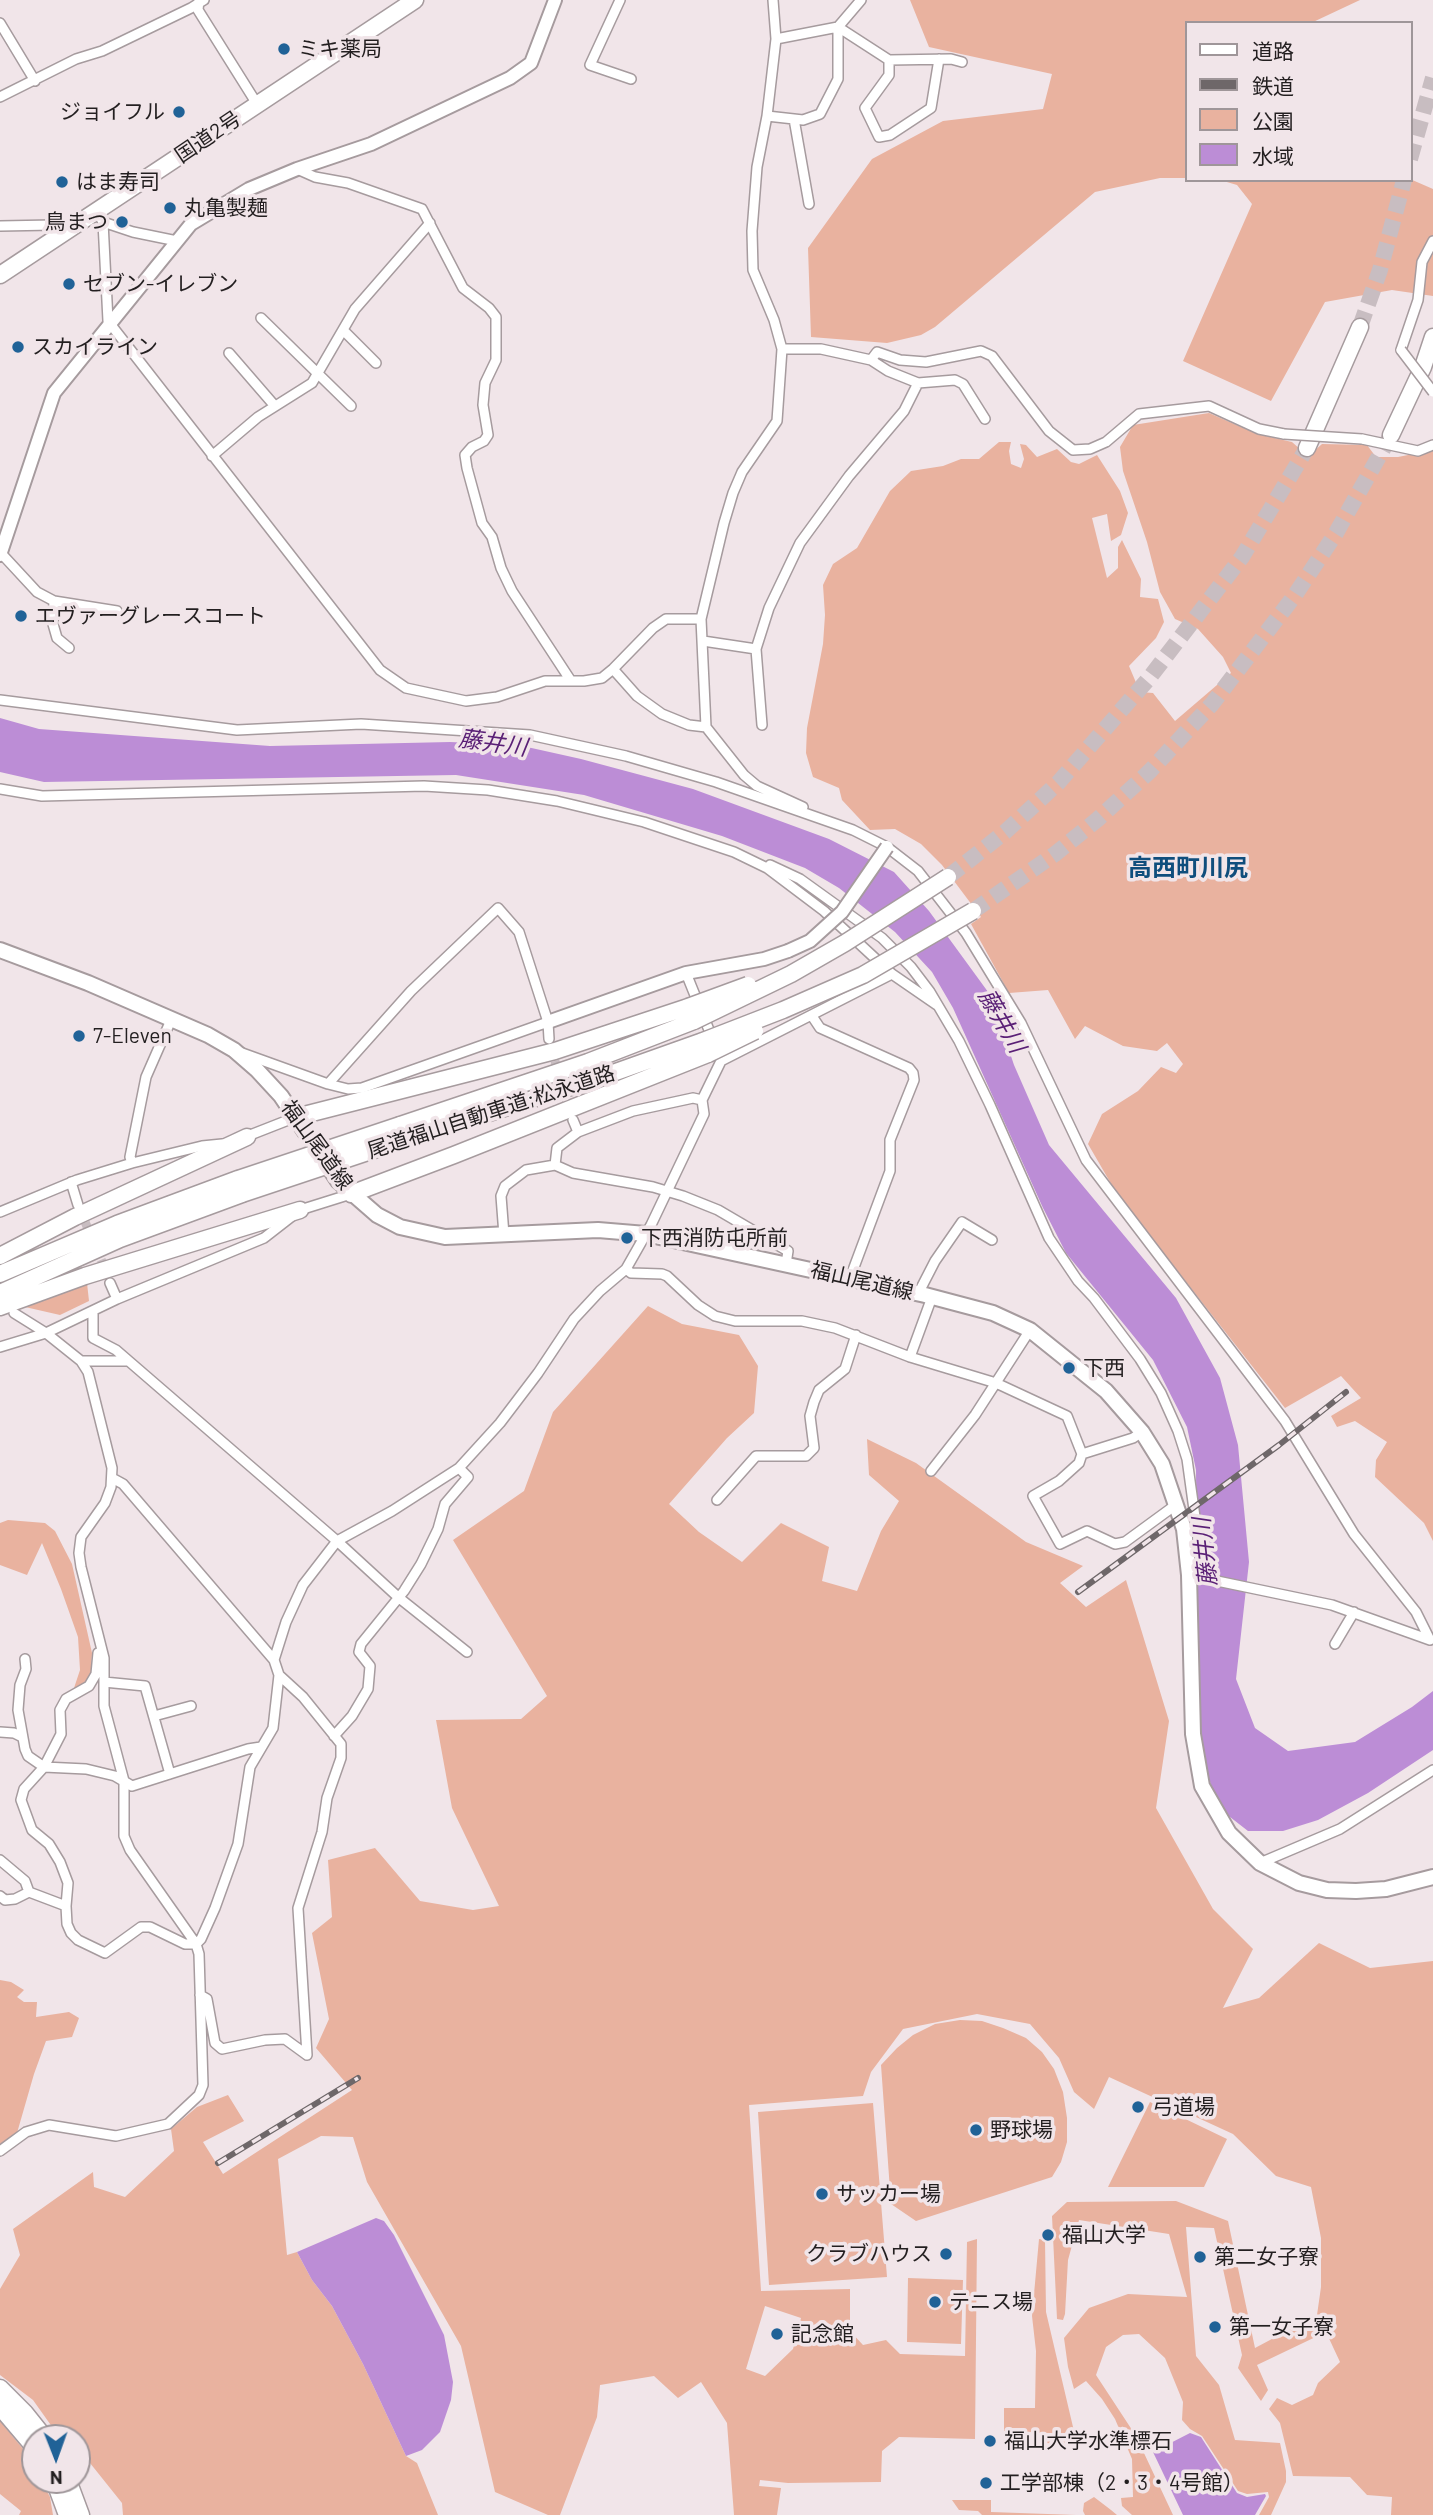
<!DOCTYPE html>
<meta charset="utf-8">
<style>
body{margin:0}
#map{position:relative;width:1433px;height:2515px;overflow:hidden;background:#f1e5e9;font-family:Barlow,"Noto Sans JP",sans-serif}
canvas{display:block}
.legend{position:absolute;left:1185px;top:21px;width:228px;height:161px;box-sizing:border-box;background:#f1e5e9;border:2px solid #9f9699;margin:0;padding:9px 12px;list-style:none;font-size:21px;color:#231f20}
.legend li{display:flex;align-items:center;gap:14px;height:35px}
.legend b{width:35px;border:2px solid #9f9699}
.north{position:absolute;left:21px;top:2424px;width:70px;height:70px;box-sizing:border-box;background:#f1e5e9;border:2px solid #9f9699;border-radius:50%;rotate:179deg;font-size:19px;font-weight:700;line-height:28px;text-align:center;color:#231f20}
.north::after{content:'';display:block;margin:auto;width:24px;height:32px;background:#206297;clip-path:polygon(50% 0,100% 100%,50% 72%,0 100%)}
</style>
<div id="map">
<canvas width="1433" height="2515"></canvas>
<ul class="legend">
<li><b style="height:9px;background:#fff"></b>道路</li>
<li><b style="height:9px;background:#6e6769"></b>鉄道</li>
<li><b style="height:19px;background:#e9b29f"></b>公園</li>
<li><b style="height:19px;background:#bc8dd6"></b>水域</li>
</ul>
<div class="north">N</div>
</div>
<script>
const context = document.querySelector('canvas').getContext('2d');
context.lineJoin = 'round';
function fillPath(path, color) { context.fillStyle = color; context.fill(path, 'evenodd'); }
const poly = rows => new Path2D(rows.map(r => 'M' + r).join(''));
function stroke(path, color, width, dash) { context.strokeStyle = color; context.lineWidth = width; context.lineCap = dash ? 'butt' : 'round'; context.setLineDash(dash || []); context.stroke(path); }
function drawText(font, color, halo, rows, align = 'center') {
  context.font = font + ' Barlow,"Noto Sans JP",sans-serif'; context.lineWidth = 7; context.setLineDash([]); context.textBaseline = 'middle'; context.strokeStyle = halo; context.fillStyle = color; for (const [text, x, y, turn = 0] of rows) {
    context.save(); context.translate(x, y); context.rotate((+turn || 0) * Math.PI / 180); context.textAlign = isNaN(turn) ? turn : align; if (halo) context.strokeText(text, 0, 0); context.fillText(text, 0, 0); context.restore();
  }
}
fillPath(poly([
 [910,0,1360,0,1311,23,1186,23,1186,178,1160,178,1095,192,935,327,921,335,887,343,811,337,808,248,872,159,943,121,1043,109,1052,74,929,47],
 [1410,179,1433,189,1433,296,1392,290,1325,302,1271,401,1183,361,1252,204,1237,185,1220,180],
 [1209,413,1257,434,1292,442,1301,450,1313,452,1322,444,1367,445,1376,457,1398,457,1433,450,1433,1541,1424,1523,1375,1477,1376,1460,1387,1442,1355,1421,1337,1427,1331,1416,1361,1398,1341,1376,1285,1408,1117,1194,1088,1144,1102,1114,1138,1091,1161,1067,1176,1073,1183,1064,1167,1043,1157,1051,1123,1046,1085,1026,1075,1039,1048,990,1009,993,971,924,981,917,942,865,921,844,895,829,870,830,842,800,839,788,813,777,806,753,807,728,823,644,825,615,823,585,833,564,857,548,890,491,911,471,943,466,961,459,979,459,999,442,1011,442,1009,451,1011,464,1021,468,1024,459,1020,444,1026,445,1037,457,1057,449,1071,462,1079,464,1097,455,1120,491,1128,513,1121,535,1111,541,1107,514,1092,518,1107,578,1118,568,1118,547,1122,540,1141,579,1140,597,1158,599,1164,622,1156,638,1129,666,1140,692,1153,693,1175,721,1231,673,1223,657,1198,629,1175,619,1160,592,1147,542,1123,471,1120,447,1133,425],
 [87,1283,89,1301,60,1315,25,1307],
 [648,1306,682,1324,739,1335,758,1366,754,1413,727,1438,669,1504,699,1532,742,1562,781,1523,829,1547,822,1581,857,1591,881,1531,899,1501,869,1475,867,1439,916,1463,1026,1542,1083,1566,1060,1583,1086,1607,1126,1580,1169,1721,1156,1808,1213,1909,1253,1949,1223,2008,1259,1998,1319,1943,1370,1968,1433,1961,1433,2515,1391,2515,1392,2497,1367,2495,1350,2477,1293,2476,1280,2423,1269,2409,1277,2398,1292,2405,1313,2395,1318,2383,1340,2362,1326,2332,1257,2365,1268,2390,1261,2401,1238,2368,1242,2355,1214,2228,1186,2227,1196,2356,1219,2385,1235,2440,1280,2443,1286,2471,1286,2482,1271,2515,1259,2515,1269,2497,1268,2492,1247,2494,1238,2491,1202,2436,1190,2429,1182,2420,1183,2402,1165,2358,1139,2334,1123,2335,1106,2347,1096,2375,1136,2436,1173,2515,1132,2515,1122,2506,1121,2498,1133,2497,1132,2459,1115,2419,1102,2399,1086,2381,1074,2389,1068,2367,1064,2338,1089,2308,1128,2294,1187,2297,1169,2234,1079,2220,1068,2260,1065,2314,1063,2320,1057,2319,1052,2216,1067,2202,1176,2201,1228,2221,1255,2348,1317,2315,1321,2287,1321,2238,1311,2187,1276,2176,1233,2134,1109,2077,1094,2109,1074,2092,1059,2058,1030,2024,977,2014,903,2029,871,2072,863,2096,749,2105,761,2291,850,2289,850,2331,863,2345,886,2340,900,2354,965,2356,967,2242,977,2239,975,2439,899,2437,882,2451,881,2482,788,2483,760,2480,759,2486,781,2488,777,2515,734,2515,727,2423,701,2382,678,2398,654,2376,600,2385,597,2417,560,2515,548,2515,495,2492,461,2346,367,2182,353,2137,321,2136,278,2159,287,2255,297,2252,312,2280,332,2306,363,2364,406,2456,417,2463,438,2515,123,2515,122,2503,90,2463,77,2453,77,2438,60,2438,33,2400,0,2375,0,2289,20,2255,13,2229,93,2172,94,2187,125,2197,174,2151,171,2129,197,2107,228,2095,244,2121,203,2142,223,2174,352,2090,316,2048,329,2019,312,1933,332,1917,328,1860,375,1848,420,1901,473,1910,499,1906,452,1808,436,1720,521,1719,547,1696,453,1540,524,1491,553,1412],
 [765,2306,801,2318,793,2349,765,2376,746,2369],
 [8,1520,45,1523,55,1531,72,1564,92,1653,91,1673,85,1683,74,1688,80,1670,78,1637,61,1589,42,1543,27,1575,0,1565,0,1523],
 [0,1980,11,1982,24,1990,17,1997,24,2002,37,2002,36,2017,69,2012,79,2018,72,2037,46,2041,34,2074,17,2133,0,2144],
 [960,2020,982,2021,1003,2028,1026,2038,1042,2052,1054,2069,1063,2092,1067,2118,1067,2142,1061,2162,1052,2177,916,2221,891,2204,881,2065,897,2048,913,2035,935,2024],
 [1150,2102,1227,2139,1204,2187,1108,2187],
 [873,2103,887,2277,769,2285,758,2112],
 [1039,2239,1045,2240,1046,2312,1077,2444,1004,2442,1004,2408,1035,2408,1036,2351,1032,2316],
 [908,2278,963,2280,961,2344,907,2342],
 [0,2421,28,2455,35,2468,35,2480,41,2480,50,2497,53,2515,19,2515,21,2511,0,2494],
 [1094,2497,1111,2510,1117,2515,1085,2515,1083,2511,1084,2503],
 [952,2500,991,2500,991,2512,1076,2515,982,2515,978,2511,959,2510]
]), '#e9b29f');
fillPath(poly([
 [0,718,39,729,270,746,450,742,518,745,581,759,693,789,829,839,894,872,929,911,991,996,1014,1065,1049,1145,1176,1298,1220,1378,1238,1445,1249,1562,1236,1679,1255,1728,1288,1751,1355,1742,1412,1707,1433,1691,1433,1750,1368,1793,1318,1820,1283,1831,1248,1831,1221,1810,1206,1772,1198,1724,1196,1470,1187,1427,1153,1360,1066,1253,1043,1208,953,1008,932,972,895,932,839,888,805,868,722,836,584,795,456,775,44,782,0,772],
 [376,2218,384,2221,394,2235,444,2335,453,2382,451,2400,440,2432,422,2450,406,2456,363,2364,332,2306,312,2280,297,2252],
 [1190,2433,1201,2437,1237,2493,1247,2497,1265,2494,1266,2496,1255,2515,1183,2515,1153,2452]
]), '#bc8dd6');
stroke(poly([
 [551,1048,570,1112],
 [80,1210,106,1271]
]), '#c8bdc1', 9, [9, 4.5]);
stroke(poly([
 [1410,159,1433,78],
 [1360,327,1380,270,1404,180],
 [948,877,1005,832,1058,783,1150,677,1242,557,1307,448],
 [973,911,1055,854,1098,819,1150,771,1212,704,1295,595,1336,533,1391,435]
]), '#c8bdc1', 16, [16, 8]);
const street = poly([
 [199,0,198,10,257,104],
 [620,0,590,65,631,79],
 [773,0,776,39,767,116,757,167,752,231,753,270,774,320,782,349,777,421,742,472,733,493,724,523,701,619,706,727,744,775,757,786,803,807],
 [0,23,35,81],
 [776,39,838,27,889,60,951,59,962,62],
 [889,60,889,75,865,108,879,137,890,135,931,108,939,59],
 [0,97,76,59,102,51,191,8,204,0],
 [767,116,803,120,820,114,838,79,838,27,861,0],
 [794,119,809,204],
 [297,169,315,177,348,183,422,209,463,288,489,308,496,317,496,360,485,383,483,405,488,435,484,441,472,447,465,455,467,468,482,523,492,537,501,568,512,591,571,681],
 [100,217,103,222,133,232,177,241],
 [103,222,108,321,380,670,406,688,466,701,497,697,545,681,584,681,602,678,613,669,653,628,666,619,701,619],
 [0,226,53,225,61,234],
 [261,318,351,406],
 [343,330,376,363],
 [782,349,821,349,871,360,888,371,918,383,955,380,963,384,985,419],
 [1401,350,1418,300,1422,262,1433,241],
 [229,353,274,405],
 [871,360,877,352,900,360,926,362,981,351,992,356,1049,431,1073,450,1090,449,1106,442,1139,414,1209,406,1259,429,1284,434],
 [1362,439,1418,451,1433,445],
 [212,456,258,417,312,383,355,309,430,223],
 [0,552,37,592,54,601,117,611],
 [54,601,53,624,57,638,69,648],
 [703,641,756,649,769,608,800,543,849,476,904,411,918,383],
 [756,649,762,725],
 [613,669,637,696,662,714,689,725,706,727],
 [0,700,237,730,361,724,530,735,626,756,716,782,853,830,887,847,918,871,966,933,1021,1023,1086,1160,1285,1421,1354,1534,1416,1612,1430,1640],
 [0,789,42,796,424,786,488,790,557,801,644,822,734,852,767,868,824,911,892,974,937,1005],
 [770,865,800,879,882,938,911,967,930,992,959,1041,990,1105,1049,1238,1078,1281,1094,1298,1140,1359,1161,1393,1178,1431,1187,1459,1200,1553,1200,1577],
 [686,973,713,1040],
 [812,1016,820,1028,909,1068,913,1073,914,1080,890,1140,890,1171,850,1278],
 [242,1053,328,1084,348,1089,362,1088,548,1022],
 [328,1084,411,991,498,908,519,932,548,1022,549,1039],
 [702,1100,693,1098,633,1111,578,1132,557,1148,555,1165,573,1173,653,1187,683,1196,718,1210,788,1251,786,1264],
 [573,1120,578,1132],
 [245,1137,296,1117],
 [132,1163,130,1157,146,1077,171,1020],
 [71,1182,78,1205],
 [0,1212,77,1180,132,1163,202,1146,222,1144],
 [504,1235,501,1196,505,1186,526,1170,555,1165],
 [626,1269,631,1273,662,1274,667,1276,698,1305,715,1316,735,1321,802,1321,835,1328,910,1357,996,1383,1067,1416,1082,1454,1079,1463,1059,1481,1033,1496,1060,1544,1087,1531,1115,1544,1125,1542,1177,1504],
 [110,1283,117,1299],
 [918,1294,935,1261,962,1222,992,1240],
 [93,1311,93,1338,116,1350,337,1541,398,1597,467,1652],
 [0,1347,46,1333,117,1299,264,1238,300,1210,351,1194],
 [910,1357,932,1297],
 [81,1361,128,1361],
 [1082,1454,1133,1438,1142,1432],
 [931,1471,975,1415,1030,1330],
 [717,1500,756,1456,806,1456,814,1448,810,1416,814,1402,819,1390,845,1369,856,1335],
 [1198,1577,1332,1605,1430,1640],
 [1335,1644,1354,1612],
 [25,1659,26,1669,20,1685,18,1710,25,1749,28,1756,44,1767,61,1734,60,1710,66,1699,89,1686,96,1674,98,1653],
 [274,1660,286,1622,303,1585,337,1541,392,1511,459,1468,500,1423,538,1373,574,1319,600,1291,626,1269,651,1225,704,1114,702,1100,721,1061,892,974],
 [279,1675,303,1697,341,1744,341,1758,327,1798,322,1832,298,1908,307,2055],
 [104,1682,145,1686,170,1774],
 [154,1716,191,1706],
 [0,1732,14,1733,22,1737],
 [334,1736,352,1716,368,1689,370,1666,359,1652,361,1644,404,1591,421,1564,438,1529,445,1504,468,1477,459,1468],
 [0,1860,25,1881,29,1892],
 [1260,1863,1340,1829,1433,1770],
 [0,1896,5,1900,15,1899,29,1892,66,1906,67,1924,71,1933,78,1940,105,1953,141,1927,150,1927,185,1944,196,1944,201,1939,215,1908,238,1844,250,1767,273,1728,279,1675,274,1660,123,1484,112,1478],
 [66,1906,68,1883,60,1862,49,1844,32,1830,21,1800,24,1789,44,1767,86,1769,115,1776,132,1786,248,1749,261,1747],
 [200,1995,207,1999,215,2043,222,2049,265,2040,285,2039,307,2055],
 [0,2151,26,2132,49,2125,116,2136,168,2124,199,2095,203,2085,199,1954,196,1944,130,1850,124,1836,124,1781,104,1706,104,1658,81,1567,79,1553,81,1537,105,1503,111,1487,112,1468,88,1372,81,1361,46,1333,14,1313]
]);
const secondary = poly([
 [0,555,54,393,191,224,249,189,297,169,371,144,510,78,531,63,555,0],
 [548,1022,686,973,764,959,788,951]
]);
const primary = poly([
 [0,950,88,983,208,1035,234,1050,257,1070,281,1096,338,1181,377,1215,400,1227,445,1237,598,1230,646,1234,925,1295,993,1313,1030,1330,1106,1391,1142,1432,1162,1464,1184,1529,1189,1575,1193,1734,1202,1786,1229,1833,1260,1863,1299,1883,1327,1890,1356,1891,1386,1889,1433,1877]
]);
const highway = poly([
 [0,275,415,0],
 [1391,435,1423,367,1433,337],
 [1307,448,1360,327],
 [296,1117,555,1051,688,1007],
 [400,1125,588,1062,694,1021],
 [404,1140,599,1078,703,1041],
 [351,1194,454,1155,708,1054],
 [0,1256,75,1217,247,1137],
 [0,1274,117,1224,238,1179],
 [0,1293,120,1239,242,1194],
 [0,1307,85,1276,300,1210],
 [0,2388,25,2413,45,2438],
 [0,2407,35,2448],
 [54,2480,67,2515],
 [68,2480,81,2515]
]);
stroke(street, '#a69b9e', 12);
stroke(secondary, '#a69b9e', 16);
stroke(primary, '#a69b9e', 18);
stroke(highway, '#a69b9e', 19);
stroke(street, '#fff', 9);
stroke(secondary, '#fff', 12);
stroke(primary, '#fff', 14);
stroke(highway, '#fff', 16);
const rail = poly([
 [1078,1592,1279,1445,1346,1392],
 [218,2163,358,2078]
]);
stroke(rail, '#6e6769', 6);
stroke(rail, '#f1e5e9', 3.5, [10]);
const streetBridge = poly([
 [1401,350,1433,392],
 [1284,434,1362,439]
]);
const secondaryBridge = poly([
 [788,951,810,941,842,912,887,847]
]);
const highwayBridge = poly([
 [688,1007,748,985],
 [694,1021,791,974,845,943,948,877],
 [703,1041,783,1010,863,975,973,911],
 [708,1054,755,1031],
 [238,1179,400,1125],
 [242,1194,404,1140]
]);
stroke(streetBridge, '#a69b9e', 12, []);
stroke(secondaryBridge, '#a69b9e', 16, []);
stroke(highwayBridge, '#a69b9e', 19, []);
stroke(streetBridge, '#fff', 9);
stroke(secondaryBridge, '#fff', 12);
stroke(highwayBridge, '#fff', 16);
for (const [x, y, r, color] of [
 [284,49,7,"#206297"],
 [179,112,7,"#206297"],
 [62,182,7,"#206297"],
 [170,208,7,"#206297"],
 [122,222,7,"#206297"],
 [69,284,7,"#206297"],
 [18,347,7,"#206297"],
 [21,616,7,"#206297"],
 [79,1036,7,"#206297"],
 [627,1238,7,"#206297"],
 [1069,1368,7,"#206297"],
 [1138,2107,7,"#206297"],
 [976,2130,7,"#206297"],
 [822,2194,7,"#206297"],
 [1048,2235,7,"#206297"],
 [946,2254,7,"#206297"],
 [1200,2257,7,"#206297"],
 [935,2302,7,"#206297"],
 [1215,2327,7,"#206297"],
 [777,2334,7,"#206297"],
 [990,2441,7,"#206297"],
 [986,2483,7,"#206297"]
]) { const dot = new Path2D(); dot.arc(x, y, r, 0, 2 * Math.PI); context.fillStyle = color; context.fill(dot); stroke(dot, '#f1e5e9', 2.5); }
drawText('21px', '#231f20', '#f1e5e9', [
 ["ミキ薬局",298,49],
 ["ジョイフル",165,112,"right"],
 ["はま寿司",76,182],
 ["丸亀製麺",184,208],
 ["鳥まつ",108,222,"right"],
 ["セブン-イレブン",83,284],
 ["スカイライン",32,347],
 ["エヴァーグレースコート",35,616],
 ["7-Eleven",93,1036],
 ["下西消防屯所前",641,1238],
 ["下西",1083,1368],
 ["弓道場",1152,2107],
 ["野球場",990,2130],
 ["サッカー場",836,2194],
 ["福山大学",1062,2235],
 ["クラブハウス",932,2254,"right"],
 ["第二女子寮",1214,2257],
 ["テニス場",949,2302],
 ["第一女子寮",1229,2327],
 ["記念館",791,2334],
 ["福山大学水準標石",1004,2441],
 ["工学部棟（2・3・4号館）",1000,2483]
], 'left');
drawText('21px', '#231f20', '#f1e5e9', [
 ["国道2号",208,137,-34],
 ["尾道福山自動車道;松永道路",491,1112,-18],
 ["福山尾道線",317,1145,54],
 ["福山尾道線",862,1281,13]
]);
drawText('italic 23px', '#5a2076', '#f1e5e9', [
 ["藤井川",493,743,8],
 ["藤井川",1002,1021,60],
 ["藤井川",1205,1552,-96]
]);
drawText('bold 24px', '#0f4e7d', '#f1e5e9', [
 ["高西町川尻",1188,868]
]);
</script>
